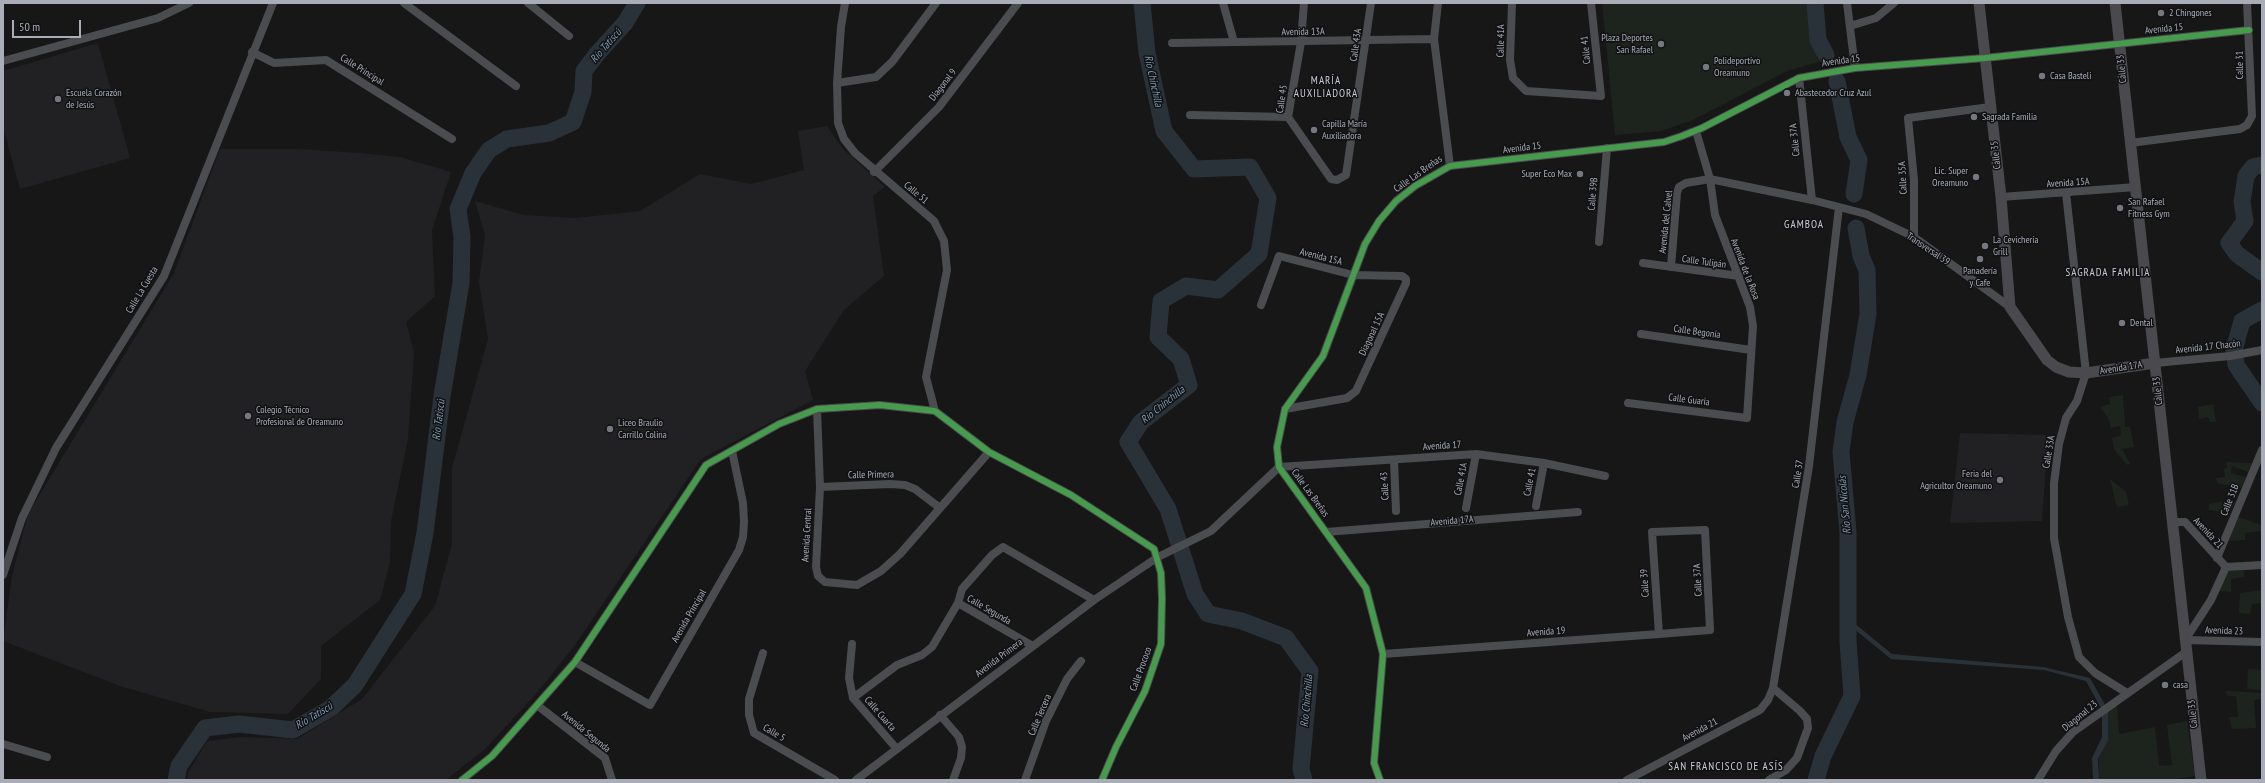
<!DOCTYPE html>
<meta charset="utf-8">
<style>
body{margin:0}
#map{position:relative;width:2265px;height:783px;overflow:hidden;background:#171717;font-family:"PT Sans Narrow",sans-serif}
canvas{display:block}
.frame{position:absolute;inset:0;border:4px solid #a8adb8;pointer-events:none}
.scale{position:absolute;left:12px;top:20px;width:69px;height:18px;box-sizing:border-box;border:2px solid #a8adb8;border-top:0;padding-left:5px;font-size:12px;line-height:14px;white-space:nowrap;color:#a8adb8;-webkit-text-stroke:3px #111113;paint-order:stroke}
</style>
<div id="map">
<canvas width="2265" height="783"></canvas>
<div class="frame"></div>
<div class="scale">50 m</div>
</div>
<script>
const context = document.querySelector('canvas').getContext('2d');
context.lineJoin = 'round';
function fillPath(path, color) { context.fillStyle = color; context.fill(path, 'evenodd'); }
const poly = rows => new Path2D(rows.map(r => 'M' + r).join(''));
function stroke(path, color, width, dash) { context.strokeStyle = color; context.lineWidth = width; context.lineCap = dash ? 'butt' : 'round'; context.setLineDash(dash || []); context.stroke(path); }
function drawText(font, color, halo, rows, align = 'center') {
  context.font = font + ' "PT Sans Narrow",sans-serif'; context.lineWidth = 3; context.setLineDash([]); context.textBaseline = 'middle'; context.strokeStyle = halo; context.fillStyle = color; for (const [text, x, y, turn = 0] of rows) {
    context.save(); context.translate(x, y); context.rotate((+turn || 0) * Math.PI / 180); context.textAlign = isNaN(turn) ? turn : align; if (halo) context.strokeText(text, 0, 0); context.fillText(text, 0, 0); context.restore();
  }
}
fillPath(poly([
 [98,43,130,158,20,189,3,127,3,71],
 [827,126,843,149,885,187,873,196,884,276,844,310,805,371,813,400,701,459,575,645,536,694,485,749,446,780,187,780,188,773,207,741,241,737,297,739,362,699,435,606,452,544,452,468,488,339,479,282,485,235,475,201,524,215,575,218,640,211,700,174,751,184,804,170,798,131],
 [220,149,297,149,360,153,400,157,451,172,432,230,435,296,406,322,414,353,408,439,391,521,390,563,380,600,321,646,321,679,288,714,210,712,120,686,3,641,12,576,28,514,174,273],
 [1960,433,2048,435,2042,521,1950,523]
]), '#212123');
fillPath(poly([
 [1602,3,1808,3,1811,27,1819,62,1787,71,1693,120,1661,131,1615,135],
 [2123,395,2125,427,2130,427,2134,447,2122,449,2130,464,2127,465,2114,449,2112,438,2121,435,2120,426,2111,428,2108,418,2100,407,2110,404,2109,397],
 [2213,404,2216,422,2210,422,2208,417,2199,419,2198,407],
 [2226,462,2252,463,2248,472,2232,466,2231,473,2246,477,2241,488,2217,483,2216,478,2225,477,2224,468,2227,469],
 [2110,479,2126,492,2129,505,2117,507],
 [2220,502,2235,502,2230,513,2209,510,2209,504],
 [2238,517,2262,525,2262,531,2245,533,2245,540,2228,541],
 [2244,570,2244,577,2231,579,2231,592,2219,591,2228,571],
 [2262,590,2262,603,2252,604,2250,614,2239,613,2240,593],
 [2248,669,2262,670,2262,690,2247,689],
 [2226,691,2262,693,2262,699,2254,700,2256,728,2232,729,2229,717,2238,717,2236,696,2227,696],
 [2117,704,2119,734,2155,727,2159,766,2172,765,2167,725,2187,721,2195,776,2168,780,2099,780,2099,758,2108,741,2108,710]
]), '#1d241e');
fillPath(poly([
 [1848,618,1892,654,2043,667,2090,678,2108,710,2108,741,2098,759,2099,780,2093,779,2092,758,2102,737,2102,710,2086,681,2044,670,1891,659,1848,624]
]), '#2a3239');
stroke(poly([
 [1142,3,1147,53,1164,131,1194,169,1250,167,1268,198,1259,254,1218,290,1186,286,1161,301,1158,337,1181,359,1189,385,1141,422,1128,442,1168,509,1195,594,1208,614,1242,621,1286,638,1310,671,1301,769,1304,780],
 [1815,3,1818,40,1826,55],
 [1837,81,1848,137,1859,160,1854,194],
 [2262,165,2253,167,2246,176,2242,202,2245,221,2229,243,2237,254,2262,272],
 [2262,310,2242,321,2234,350,2236,365,2262,403],
 [176,780,179,766,205,728,239,724,293,730,331,708,355,685,413,594,425,533,442,396,461,283,462,237,458,209,473,173,489,150,507,139,549,133,573,122,583,92,584,71,597,54,625,23,637,3],
 [1816,780,1823,756,1852,696,1848,642,1848,532,1841,452,1845,422,1858,375,1868,314,1867,270,1861,256,1856,228]
]), '#2a3239', 17);
stroke(poly([
 [404,3,516,86],
 [528,3,569,36],
 [845,3,841,27,837,83,838,123,844,139,855,153,934,221,944,241,947,270,926,377,935,411],
 [1223,3,1234,42],
 [1304,3,1301,42,1288,117,1331,179,1337,180,1346,175,1371,3],
 [1438,3,1434,39,1450,166],
 [1512,3,1510,60,1513,78,1526,91,1601,96,1591,3],
 [1847,3,1855,68],
 [1850,26,1876,18,1894,3],
 [1172,43,1434,39],
 [252,52,274,63,326,60,452,139],
 [3,61,158,18,189,3],
 [1799,78,1812,200],
 [837,83,876,77,892,62,936,3],
 [1190,115,1288,117],
 [2130,143,2240,129,2247,125,2252,116,2247,3],
 [874,172,939,107,1018,3],
 [2066,193,2086,373,2077,401,2066,418,2059,444,2054,483,2054,538,2068,617,2079,657,2095,673,2127,693],
 [2001,197,2136,187],
 [1914,237,1914,180,1908,118,1990,107],
 [1599,242,1607,148],
 [1643,263,1739,276],
 [1671,267,1677,193,1679,187,1686,183,1710,179,1812,200,1866,214,1914,237,2010,307],
 [1261,305,1279,256,1353,275,1402,276,1406,279,1406,283,1356,391,1347,398,1285,409],
 [1641,334,1751,350],
 [2155,363,2230,356,2262,350],
 [1628,403,1747,418,1753,326,1750,307,1715,215,1710,179,1696,131],
 [817,409,820,487,816,567,818,576,825,582,857,585,881,571,900,554,989,452],
 [1394,460,1396,511],
 [1279,467,1476,454,1544,463,1605,476],
 [820,487,890,484,905,485,915,489,940,508],
 [1536,506,1544,463],
 [1466,508,1476,454],
 [2172,522,2185,522,2226,567],
 [1326,532,1578,512],
 [2217,558,2262,450],
 [2226,567,2262,565],
 [3,575,22,518,56,448,164,276,273,3],
 [958,603,1031,645],
 [2185,640,2211,600,2226,567],
 [2185,640,2262,642],
 [852,644,849,678,853,698,896,748],
 [763,653,749,699,749,715,754,733,835,780],
 [1383,654,1480,647,1659,634,1710,630,1705,530,1652,532,1659,634],
 [575,662,650,705,739,550,743,537,744,522,743,503,732,451],
 [853,698,897,665,922,655,932,647,958,603,962,589,992,555,1003,547,1094,600],
 [537,705,605,758,612,780],
 [940,715,959,737,962,747,961,758,953,780],
 [3,744,47,757],
 [462,780,492,756,575,662,706,465,779,424,817,409,880,405,935,411,989,452,1071,495,1154,549,1161,573,1162,598,1161,644,1145,691,1116,747,1102,780],
 [856,780,1094,600,1158,557,1211,531,1279,467],
 [1025,780,1046,721,1067,679,1081,661],
 [1380,780,1374,763,1383,654,1366,588,1279,467,1277,447,1285,409,1323,356,1365,244,1379,221,1396,201,1415,186,1450,166,1664,142,1682,136,1702,128,1799,78,1855,68,1985,58,2249,30],
 [1627,780,1760,710,1768,700,1773,688,1809,466,1839,207],
 [1769,780,1786,770,1797,758,1808,728,1807,719,1800,711,1773,688],
 [2038,780,2056,751,2073,732,2186,652]
]), '#4b4c50', 8);
stroke(poly([
 [1979,3,2001,197,2010,307,2047,360,2056,367,2069,372,2086,373,2155,363],
 [2115,3,2201,780]
]), '#4a4a4e', 11);
stroke(poly([
 [462,780,492,756,575,662,706,465,779,424,817,409,880,405,935,411,989,452,1071,495,1154,549,1161,573,1162,598,1161,644,1145,691,1116,747,1102,780],
 [1380,780,1374,763,1383,654,1366,588,1279,467,1277,447,1285,409,1323,356,1365,244,1379,221,1396,201,1415,186,1450,166,1664,142,1682,136,1702,128,1799,78,1855,68,1985,58,2249,30]
]), '#469c4c', 6);
for (const [x, y, r, color] of [
 [2161,13,4,"#757880"],
 [1661,44,4,"#757880"],
 [1706,67,4,"#757880"],
 [2042,76,4,"#757880"],
 [1787,93,4,"#757880"],
 [58,99,4,"#757880"],
 [1974,117,4,"#757880"],
 [1314,130,4,"#757880"],
 [1580,174,4,"#757880"],
 [1976,177,4,"#757880"],
 [2120,208,4,"#757880"],
 [1985,246,4,"#757880"],
 [1980,259,4,"#757880"],
 [2122,323,4,"#757880"],
 [248,416,4,"#757880"],
 [610,429,4,"#757880"],
 [2000,480,4,"#757880"],
 [2165,685,4,"#757880"]
]) { const dot = new Path2D(); dot.arc(x, y, r, 0, 2 * Math.PI); context.fillStyle = color; context.fill(dot); stroke(dot, '#111113', 1.5); }
drawText('10px', '#a8adb8', '#111113', [
 ["2 Chingones",2169,13],
 ["Plaza Deportes",1653,38,"right"],
 ["San Rafael",1653,50,"right"],
 ["Polideportivo",1714,61],
 ["Oreamuno",1714,73],
 ["Casa Basteli",2050,76],
 ["Escuela Corazón",66,93],
 ["de Jesús",66,105],
 ["Abastecedor Cruz Azul",1795,93],
 ["Sagrada Familia",1982,117],
 ["Capilla María",1322,124],
 ["Auxiliadora",1322,136],
 ["Lic. Super",1968,171,"right"],
 ["Oreamuno",1968,183,"right"],
 ["Super Eco Max",1572,174,"right"],
 ["San Rafael",2128,202],
 ["Fitness Gym",2128,214],
 ["La Cevichería",1993,240],
 ["Grill",1993,252],
 ["Panadería",1980,271,"center"],
 ["y Cafe",1980,283,"center"],
 ["Dental",2130,323],
 ["Colegio Técnico",256,410],
 ["Profesional de Oreamuno",256,422],
 ["Liceo Braulio",618,423],
 ["Carrillo Colina",618,435],
 ["Feria del",1992,474,"right"],
 ["Agricultor Oreamuno",1992,486,"right"],
 ["casa",2173,685]
], 'left');
drawText('10px', '#a8adb8', '#111113', [
 ["Avenida 15",2164,29,-6],
 ["Avenida 13A",1303,32,-1],
 ["Calle 41A",1501,41,-89],
 ["Calle 43A",1356,45,-82],
 ["Calle 41",1586,50,-96],
 ["Avenida 15",1841,61,-8],
 ["Calle 31",2240,65,-91],
 ["Calle 33",2122,69,-96],
 ["Calle Principal",362,70,32],
 ["Diagonal 9",943,85,-52],
 ["Calle 45",1282,99,-82],
 ["Calle 37A",1795,140,-96],
 ["Avenida 15",1522,148,-7],
 ["Calle 35",1996,155,-97],
 ["Calle Las Breñas",1418,174,-35],
 ["Calle 35A",1903,178,-93],
 ["Avenida 15A",2068,183,-4],
 ["Calle 51",916,193,40],
 ["Calle 39B",1593,194,-85],
 ["Avenida del Calvel",1666,222,-84],
 ["Transversal 39",1928,249,34],
 ["Avenida 15A",1321,257,14],
 ["Calle Tulipán",1704,262,8],
 ["Avenida de la Rosa",1745,269,69],
 ["Calle La Cuesta",142,290,-59],
 ["Calle Begonia",1697,332,8],
 ["Diagonal 15A",1372,334,-65],
 ["Avenida 17 Chacón",2208,347,-6],
 ["Avenida 17A",2121,368,-9],
 ["Calle 33",2158,391,-96],
 ["Calle Guaria",1689,400,7],
 ["Avenida 17",1442,446,-4],
 ["Calle 33A",2049,452,-80],
 ["Calle 37",1798,474,-81],
 ["Calle Primera",871,475,-1],
 ["Calle 41A",1461,479,-79],
 ["Calle 41",1530,482,-79],
 ["Calle 43",1385,486,-93],
 ["Calle Las Breñas",1310,493,54],
 ["Calle 31B",2230,500,-68],
 ["Avenida 17A",1452,521,-5],
 ["Avenida 21",2208,533,47],
 ["Avenida Central",807,535,-87],
 ["Calle 37A",1698,580,-93],
 ["Calle 39",1645,583,-94],
 ["Calle Segunda",989,610,30],
 ["Avenida Principal",689,616,-60],
 ["Avenida 23",2224,631,2],
 ["Avenida 19",1546,632,-4],
 ["Avenida Primera",999,658,-37],
 ["Calle Prococo",1141,669,-70],
 ["Calle Cuarta",880,714,49],
 ["Calle 33",2193,714,-96],
 ["Calle Tercera",1040,715,-67],
 ["Diagonal 23",2080,716,-39],
 ["Avenida 21",1700,730,-28],
 ["Avenida Segunda",586,732,39],
 ["Calle 5",774,733,30]
]);
drawText('italic 11px', '#7f9bb3', '#111113', [
 ["Río Tatiscú",606,46,-49],
 ["Río Chinchilla",1153,81,78],
 ["Río Chinchilla",1163,405,-39],
 ["Río Tatiscú",439,420,-83],
 ["Río San Nicolás",1845,505,-95],
 ["Río Chinchilla",1307,701,-85],
 ["Río Tatiscú",314,716,-31]
]);
context.letterSpacing = '1px';
drawText('11px', '#c9ccd4', '#111113', [
 ["MARÍA",1326,81],
 ["AUXILIADORA",1326,94],
 ["GAMBOA",1804,225],
 ["SAGRADA FAMILIA",2108,273],
 ["SAN FRANCISCO DE ASÍS",1726,767]
]);
context.letterSpacing = '0px';
</script>
